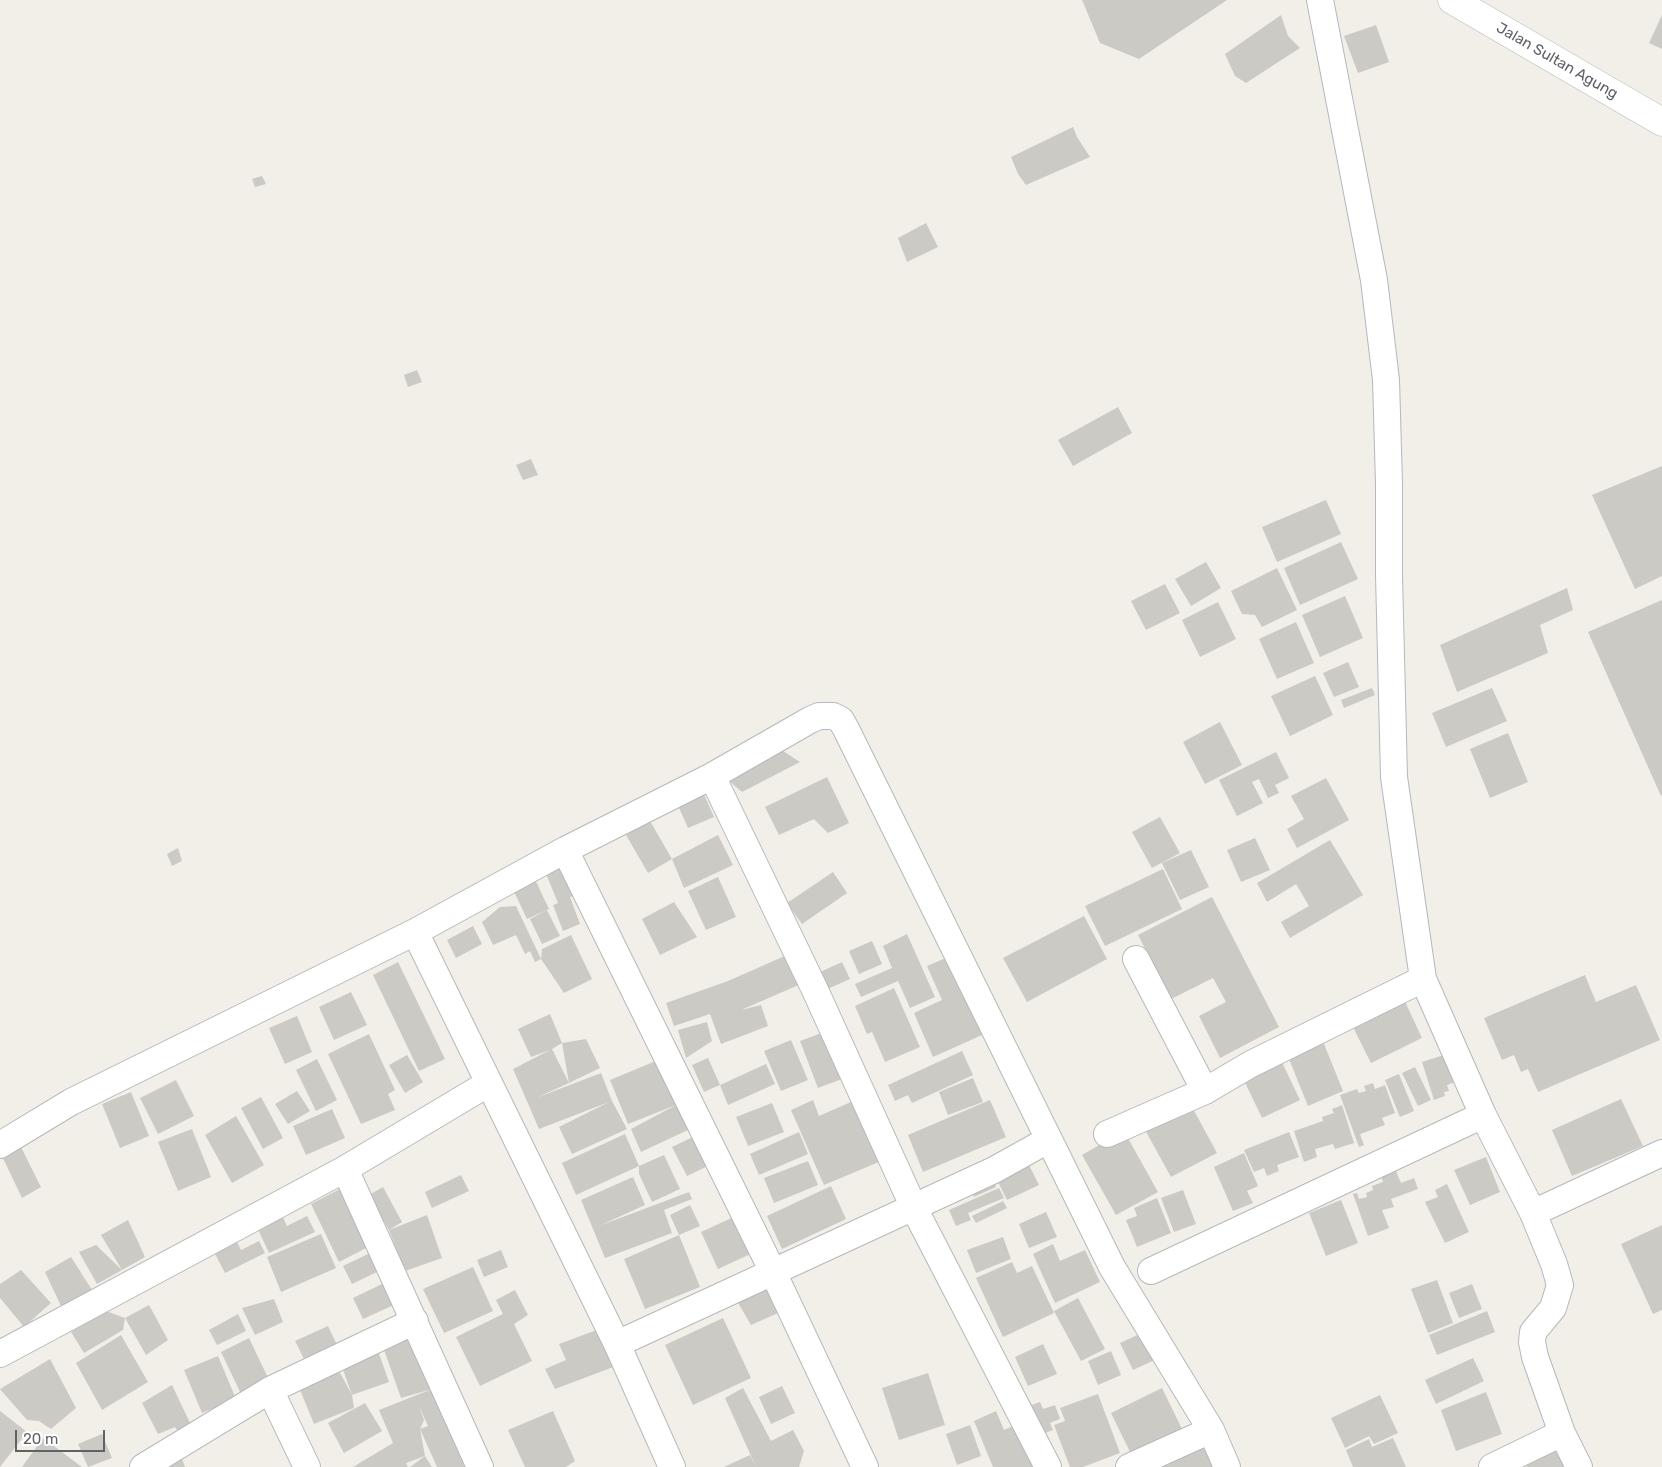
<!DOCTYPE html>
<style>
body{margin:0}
#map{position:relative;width:1662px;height:1467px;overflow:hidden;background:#f1efe8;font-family:Rubik,sans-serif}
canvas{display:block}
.scale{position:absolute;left:15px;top:1430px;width:90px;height:22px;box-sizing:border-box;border:2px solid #5f6368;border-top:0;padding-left:6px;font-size:15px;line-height:18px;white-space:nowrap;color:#5f6368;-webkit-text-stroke:4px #fff;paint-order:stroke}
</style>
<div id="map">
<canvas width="1662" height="1467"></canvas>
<div class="scale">20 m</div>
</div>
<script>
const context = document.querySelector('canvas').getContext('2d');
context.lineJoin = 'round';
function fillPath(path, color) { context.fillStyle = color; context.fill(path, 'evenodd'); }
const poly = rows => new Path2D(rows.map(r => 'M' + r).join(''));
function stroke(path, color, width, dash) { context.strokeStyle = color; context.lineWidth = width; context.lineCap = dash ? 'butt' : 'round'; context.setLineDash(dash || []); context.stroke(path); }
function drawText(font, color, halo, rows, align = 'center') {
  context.font = font + ' Rubik,sans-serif'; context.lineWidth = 4; context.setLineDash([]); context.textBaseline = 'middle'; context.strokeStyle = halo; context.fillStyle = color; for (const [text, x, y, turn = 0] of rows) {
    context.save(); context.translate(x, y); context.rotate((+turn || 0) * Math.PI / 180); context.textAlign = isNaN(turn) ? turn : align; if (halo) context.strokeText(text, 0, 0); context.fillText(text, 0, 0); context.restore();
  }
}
fillPath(poly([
 [1082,0,1227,0,1139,59,1100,43],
 [1281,15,1288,36,1300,48,1246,83,1235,76,1225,54],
 [1662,15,1662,49,1649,43],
 [1376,25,1389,62,1358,73,1344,36],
 [1073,127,1077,137,1090,157,1026,185,1018,174,1011,157],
 [262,176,266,184,255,187,252,179],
 [926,223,938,247,907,262,898,238],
 [417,370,422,382,408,387,404,375],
 [1118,407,1132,433,1073,466,1058,440],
 [531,459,538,475,523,480,516,465],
 [1662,466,1662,576,1635,589,1592,495],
 [1326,500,1341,534,1277,562,1262,527],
 [1341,542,1358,579,1300,605,1284,568],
 [1206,562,1221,588,1191,606,1175,579],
 [1277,568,1297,610,1262,627,1255,615,1242,614,1231,591],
 [1165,584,1180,613,1146,630,1131,601],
 [1567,588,1573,610,1540,625,1548,653,1457,692,1440,645],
 [1345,596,1363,638,1320,657,1302,615],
 [1662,600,1662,795,1661,796,1588,632],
 [1218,602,1236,639,1200,657,1182,620],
 [1296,622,1314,663,1277,679,1259,639],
 [1348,662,1359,687,1334,697,1323,673],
 [1315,676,1333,715,1290,736,1271,696],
 [1372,688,1375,695,1344,708,1341,700],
 [1492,688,1507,721,1446,747,1432,713],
 [1220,722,1242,765,1205,784,1183,742],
 [1508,733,1528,782,1490,798,1470,749],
 [783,751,800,762,742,792,728,780],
 [1276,752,1289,778,1275,785,1279,793,1268,798,1259,779,1252,782,1263,803,1237,816,1219,780],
 [827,777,849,823,828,833,814,819,779,835,765,807],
 [1326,778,1349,820,1297,848,1287,829,1304,819,1291,796],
 [702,790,714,817,688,828,676,801],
 [1160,817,1180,853,1152,868,1132,832],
 [650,821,672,859,648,873,626,835],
 [718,835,733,865,684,888,672,859],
 [1255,838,1270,870,1241,882,1227,850],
 [1330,840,1363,895,1290,938,1281,922,1309,906,1296,884,1267,902,1257,883],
 [178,848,182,861,172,866,167,854],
 [1191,850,1209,887,1180,900,1162,863],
 [561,856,577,895,570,897,580,924,563,931,553,905,558,903,542,864],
 [1163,869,1182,909,1105,946,1085,906],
 [531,871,549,909,527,919,509,881],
 [833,872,847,893,802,924,787,903],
 [718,877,736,917,706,930,688,891],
 [1212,897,1279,1027,1220,1058,1199,1016,1226,1002,1213,978,1171,999,1138,935],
 [674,902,697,937,660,955,642,919],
 [516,906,541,959,535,962,530,951,525,954,516,935,493,945,482,922,500,907],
 [547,910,560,936,542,944,530,919],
 [1084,916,1107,959,1027,1002,1003,958],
 [473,926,482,944,456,958,447,940],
 [907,934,935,997,910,1008,898,981,861,997,855,984,892,968,883,946],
 [571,935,592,979,564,993,541,959,542,949],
 [872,941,882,964,859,974,849,951],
 [796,951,808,981,741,1010,761,1005,768,1026,721,1044,710,1014,674,1026,666,1003,728,981],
 [948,957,982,1035,933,1057,914,1013,942,1000,927,966],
 [398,962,445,1059,419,1071,373,975],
 [842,962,850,979,825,990,818,973],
 [1585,975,1596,1002,1636,985,1660,1040,1538,1092,1528,1069,1521,1072,1514,1055,1502,1060,1484,1018],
 [894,988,920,1047,885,1062,872,1032,867,1034,855,1006],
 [351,992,367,1025,334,1040,319,1007],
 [1401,993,1422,1038,1371,1063,1349,1019],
 [550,1014,562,1043,552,1049,569,1083,536,1098,601,1073,612,1101,627,1129,572,1154,559,1127,609,1102,539,1129,513,1069,550,1050,531,1057,518,1029],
 [297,1016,312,1052,285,1064,269,1028],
 [707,1022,712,1041,686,1058,678,1030],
 [832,1029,856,1089,847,1092,842,1079,818,1088,800,1041],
 [369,1034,395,1090,388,1094,395,1110,361,1124,328,1054],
 [586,1039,600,1068,569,1083,562,1043],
 [1322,1039,1343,1091,1308,1106,1287,1054],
 [791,1040,808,1080,781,1091,764,1051],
 [962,1051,973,1075,912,1103,908,1095,895,1101,888,1085],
 [1278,1054,1300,1100,1262,1118,1240,1072],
 [1447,1054,1456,1082,1447,1085,1449,1091,1444,1092,1445,1096,1434,1100,1422,1062],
 [407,1055,423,1082,405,1093,389,1065],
 [708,1058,720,1085,704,1092,692,1065],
 [317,1059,337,1100,316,1111,296,1070],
 [658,1060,676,1105,628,1124,610,1080],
 [766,1064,775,1084,728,1105,720,1085],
 [1415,1067,1431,1100,1418,1106,1402,1073],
 [1399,1074,1414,1111,1400,1117,1385,1080],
 [973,1078,983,1102,948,1115,939,1092],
 [176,1080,194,1116,158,1134,140,1098],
 [1373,1083,1375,1089,1385,1085,1395,1113,1382,1118,1385,1125,1360,1134,1364,1145,1359,1147,1340,1095,1357,1089,1359,1093,1366,1091,1364,1086],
 [297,1091,310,1111,288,1124,275,1104],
 [131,1092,149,1136,120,1148,102,1104],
 [261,1097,283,1138,263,1149,241,1108],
 [860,1098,886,1159,824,1185,791,1110,813,1100,819,1116],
 [1621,1099,1643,1146,1572,1176,1552,1130],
 [990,1100,1006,1137,923,1172,908,1135],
 [772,1103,784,1132,748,1146,736,1117],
 [1190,1103,1217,1153,1171,1177,1144,1128],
 [676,1105,690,1129,641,1152,631,1129],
 [1342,1105,1354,1143,1335,1149,1333,1144,1315,1149,1317,1157,1304,1162,1294,1131,1323,1121,1322,1117,1334,1113,1332,1109],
 [332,1109,345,1138,306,1155,293,1126],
 [236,1116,264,1165,232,1183,205,1135],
 [192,1129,211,1177,178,1191,158,1142],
 [1124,1131,1158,1192,1116,1215,1082,1155],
 [799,1132,808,1154,759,1175,750,1154],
 [1289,1132,1299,1157,1277,1165,1279,1171,1267,1176,1264,1168,1254,1172,1244,1150],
 [625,1134,639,1166,576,1195,562,1163],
 [697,1135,712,1164,687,1176,672,1147],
 [19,1143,41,1187,22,1198,0,1152],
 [1244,1153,1258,1186,1247,1191,1253,1203,1233,1211,1214,1167],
 [664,1155,680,1189,652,1202,639,1174,639,1166],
 [1486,1157,1500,1192,1470,1205,1454,1170],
 [1026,1159,1039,1185,1007,1200,994,1174],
 [808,1161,818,1185,774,1203,764,1178],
 [1396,1171,1401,1183,1414,1178,1418,1189,1391,1199,1394,1207,1382,1210,1389,1228,1368,1236,1353,1194,1357,1193,1359,1199,1367,1197,1366,1193,1373,1190,1372,1186,1383,1182,1381,1176],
 [990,1174,996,1187,974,1197,968,1183],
 [461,1175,469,1191,432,1208,425,1192],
 [633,1177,645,1205,599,1226,689,1192,692,1199,664,1210,672,1233,605,1258,581,1200],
 [1447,1184,1469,1232,1445,1243,1425,1202,1438,1197,1435,1190],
 [831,1186,846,1219,782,1249,767,1216],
 [383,1187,402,1222,389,1230,369,1195],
 [342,1188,370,1246,339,1262,311,1204],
 [999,1188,1004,1198,968,1213,971,1220,956,1226,949,1210],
 [1183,1190,1196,1224,1174,1232,1161,1198],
 [1157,1198,1171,1233,1137,1247,1126,1220,1137,1216,1134,1208],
 [1341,1200,1358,1243,1326,1256,1309,1213],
 [1003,1201,1007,1208,976,1223,972,1216],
 [690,1205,700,1226,679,1235,670,1215],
 [1046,1212,1057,1237,1029,1248,1019,1224],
 [281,1213,287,1226,307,1216,315,1232,269,1253,256,1225],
 [427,1215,442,1258,405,1271,389,1230],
 [738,1215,755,1252,718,1269,701,1232],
 [128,1220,145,1257,122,1270,101,1235],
 [1662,1225,1662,1310,1653,1314,1621,1244],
 [321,1234,336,1268,281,1292,267,1257],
 [679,1235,700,1287,645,1309,624,1259],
 [1003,1237,1011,1259,976,1273,967,1250],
 [236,1240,241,1250,259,1241,265,1253,225,1273,214,1252],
 [1053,1244,1060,1261,1085,1250,1100,1282,1055,1303,1033,1254],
 [96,1245,122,1270,97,1284,79,1252],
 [501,1250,508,1267,484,1277,477,1260],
 [370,1253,379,1271,352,1284,343,1266],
 [71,1257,92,1290,61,1306,45,1272],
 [1012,1262,1017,1273,1032,1266,1054,1313,1003,1337,976,1278],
 [473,1267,493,1311,444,1333,423,1289],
 [21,1270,51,1303,24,1327,0,1298,0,1284],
 [1437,1280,1453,1323,1428,1333,1411,1289],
 [386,1282,396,1304,363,1319,353,1298],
 [1472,1284,1482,1309,1459,1318,1449,1293],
 [767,1285,778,1313,751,1325,737,1301],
 [515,1290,528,1315,514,1324,532,1361,480,1386,456,1337,503,1314,496,1300],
 [1078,1298,1105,1349,1081,1361,1054,1311],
 [274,1299,283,1322,255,1335,242,1308],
 [149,1305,168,1340,146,1355,125,1318],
 [106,1311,125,1318,123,1330,84,1353,71,1332],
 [1487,1311,1495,1332,1437,1355,1429,1335],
 [238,1314,246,1331,217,1345,209,1330],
 [723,1318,751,1378,693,1405,665,1345],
 [328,1326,338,1347,306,1363,295,1341],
 [602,1328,616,1366,555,1389,545,1369,566,1360,559,1344],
 [408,1331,469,1467,437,1467,420,1429,428,1426,419,1406,424,1420,420,1429,425,1456,432,1467,410,1467,425,1456,406,1463,408,1467,353,1467,393,1443,379,1410,432,1389,401,1398,381,1341],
 [1144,1332,1157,1359,1133,1370,1120,1343],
 [121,1335,148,1382,102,1410,76,1363],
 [249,1338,270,1382,242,1396,221,1352],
 [1043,1344,1057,1374,1028,1386,1015,1357],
 [377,1348,389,1382,352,1395,354,1408,314,1424,298,1385,338,1369,352,1395,340,1361],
 [1111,1351,1121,1375,1098,1385,1088,1361],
 [218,1356,236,1399,202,1413,184,1370],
 [1473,1358,1484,1381,1436,1404,1425,1380],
 [50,1359,76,1408,51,1429,39,1421,27,1420,0,1389],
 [928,1373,945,1425,899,1440,882,1388],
 [172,1385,191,1425,180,1434,175,1427,158,1434,142,1403],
 [782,1386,795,1413,771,1424,759,1397],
 [743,1388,771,1441,793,1430,804,1451,799,1467,756,1467,725,1398],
 [1162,1388,1182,1429,1131,1454,1111,1413],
 [1486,1392,1502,1434,1456,1451,1441,1410],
 [1098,1394,1120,1453,1083,1467,1070,1467,1054,1425,1065,1421,1060,1408],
 [1380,1395,1398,1433,1374,1444,1369,1436,1345,1448,1331,1418],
 [1040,1402,1043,1409,1055,1405,1060,1419,1050,1423,1053,1430,1040,1435,1029,1406],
 [365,1403,382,1431,344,1453,328,1423],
 [0,1411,27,1432,0,1467],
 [553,1411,575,1461,566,1467,525,1467,508,1430],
 [996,1411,1004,1430,1022,1422,1041,1467,993,1467,974,1421],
 [970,1425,981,1456,957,1465,946,1434],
 [102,1434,112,1458,88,1467,78,1444],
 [1211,1436,1222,1463,1211,1467,1156,1467],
 [43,1438,82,1467,22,1467],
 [1393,1438,1406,1467,1353,1467,1346,1450,1369,1439,1372,1447],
 [1560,1442,1571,1467,1527,1467,1523,1457],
 [750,1455,756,1467,724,1467],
 [182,1459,185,1467,162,1467]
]), '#cccac5');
const street = poly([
 [1320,0,1374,280,1386,380,1389,484,1389,575,1394,777,1423,979,1483,1115,1533,1213,1554,1264,1560,1285,1553,1308,1533,1332,1532,1342,1535,1357,1562,1433,1579,1467],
 [712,776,815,990,914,1208,1048,1467],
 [565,850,773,1272,865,1467],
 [415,932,617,1344,672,1467],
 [1136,959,1205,1091],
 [1107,1134,1205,1091,1251,1064,1423,979],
 [0,1145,71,1102,415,932,565,850,712,776,810,720,819,716,833,716,841,720,846,729,1112,1267,1211,1430,1227,1467],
 [345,1169,480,1467],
 [1533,1213,1662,1153],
 [1151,1271,1483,1115],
 [617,1344,994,1170,1048,1140],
 [0,1354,345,1169,489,1083],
 [270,1390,307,1467],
 [143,1467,270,1390,415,1321],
 [1129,1467,1211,1430],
 [1492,1467,1562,1433]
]);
const secondary = poly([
 [1452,0,1662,122]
]);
stroke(street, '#b5b8bc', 28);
stroke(secondary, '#b6babf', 29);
stroke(street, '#fff', 26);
stroke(secondary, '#fff', 28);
drawText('15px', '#5f6368', '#fff', [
 ["Jalan Sultan Agung",1557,61,30]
]);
</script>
